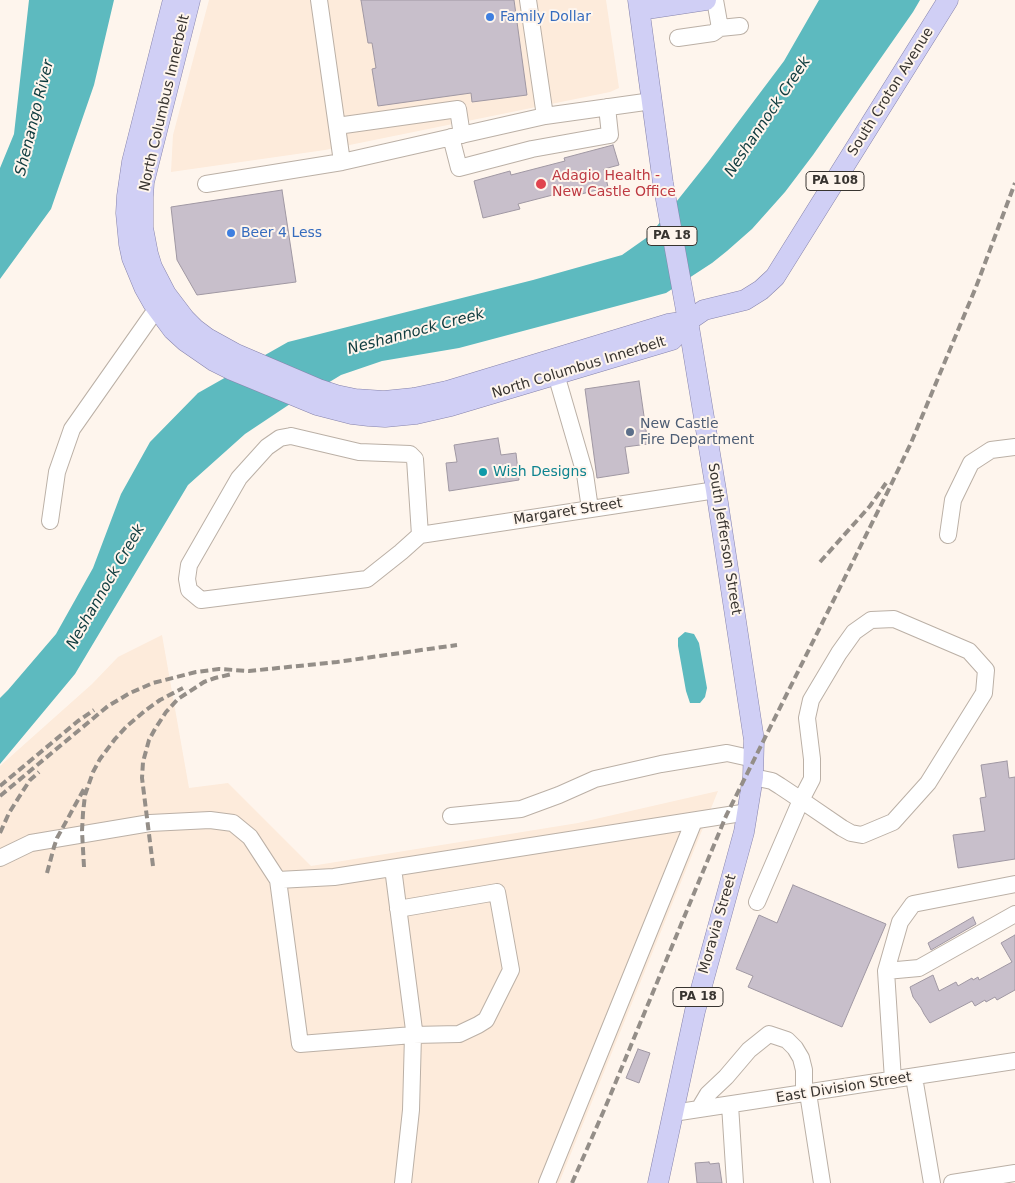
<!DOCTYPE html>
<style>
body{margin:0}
canvas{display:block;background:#fef5ed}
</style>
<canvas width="1015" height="1183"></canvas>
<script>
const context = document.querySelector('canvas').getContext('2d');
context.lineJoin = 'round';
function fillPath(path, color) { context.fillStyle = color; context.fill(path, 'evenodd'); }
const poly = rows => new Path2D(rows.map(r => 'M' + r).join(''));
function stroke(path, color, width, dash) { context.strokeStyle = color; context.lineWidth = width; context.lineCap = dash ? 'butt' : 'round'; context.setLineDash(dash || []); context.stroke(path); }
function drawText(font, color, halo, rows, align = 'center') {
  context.font = font + ' "DejaVu Sans",sans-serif'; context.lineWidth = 4; context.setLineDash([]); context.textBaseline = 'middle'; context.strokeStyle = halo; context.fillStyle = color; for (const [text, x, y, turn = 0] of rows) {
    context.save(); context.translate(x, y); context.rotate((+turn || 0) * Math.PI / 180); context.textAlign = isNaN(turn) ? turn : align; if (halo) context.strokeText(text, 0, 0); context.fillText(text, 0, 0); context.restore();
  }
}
fillPath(poly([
 [209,0,606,0,619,88,610,92,325,150,171,172,173,135],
 [162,635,189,788,228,783,311,866,578,823,718,791,559,1183,0,1183,0,766,92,684,118,657]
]), '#fdebdb');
fillPath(poly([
 [29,0,114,0,94,85,51,209,0,279,0,168,14,134],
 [819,0,920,0,913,12,813,155,785,192,752,229,727,251,712,263,666,293,459,348,382,361,341,375,318,389,299,398,245,434,188,485,75,674,0,764,0,698,8,690,56,634,93,568,121,494,150,442,198,393,288,342,533,280,622,255,649,236,708,162,784,61],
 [685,632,694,634,699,643,707,688,705,697,700,703,690,703,686,691,678,646,678,638]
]), '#5dbabf');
const building = poly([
 [361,0,514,0,527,95,472,102,471,93,378,106,372,69,376,68,372,43,368,43,361,0],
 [613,145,619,165,604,169,608,187,574,196,572,190,518,204,520,209,483,218,474,181,510,171,511,175,565,161,564,158,613,145],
 [282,190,296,282,197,295,177,260,171,207,282,190],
 [639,381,648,444,625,447,629,473,597,478,585,389,639,381],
 [498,438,501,455,516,453,519,480,449,491,446,463,457,462,454,445,498,438],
 [1007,761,1009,778,1015,777,1015,859,958,868,953,835,985,831,980,798,986,797,981,765,1007,761],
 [793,885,886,924,842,1027,748,987,753,976,736,969,759,915,777,923,793,885],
 [973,917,976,924,931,950,928,943,973,917],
 [1015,935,1015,990,997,1000,995,997,986,1002,985,1000,975,1006,972,1001,930,1023,924,1014,921,1008,913,997,910,987,933,975,939,991,956,982,958,986,972,978,973,980,978,977,979,980,1012,962,1001,943,1015,935],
 [638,1049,650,1053,639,1083,626,1078,638,1049],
 [709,1162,710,1164,719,1163,722,1183,697,1183,695,1163,709,1162]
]);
fillPath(building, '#c8bfcb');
stroke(building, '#a098a3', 1);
const minor = poly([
 [319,0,342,162],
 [528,0,545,116],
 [720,28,740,26],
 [678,38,713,33,720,28,715,0],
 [337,126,458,109,462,135],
 [451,137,459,168,532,149,610,135,607,107],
 [206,184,342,162,545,116,652,101],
 [553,364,585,474,590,509],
 [291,436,359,452,410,454,415,459,420,535,401,552,367,579,201,600,189,590,187,579,189,565,239,478,267,447,280,438,291,436],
 [50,521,57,472,72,429,157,308],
 [420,535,716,490],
 [948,535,953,500,971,463,991,450,1015,447],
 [753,777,772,781,780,786,801,800,842,828,851,833,862,835,893,822,928,783,984,693,986,670,969,651,894,619,871,620,854,632,839,653,811,700,807,718,812,759,812,779,801,800,757,902],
 [451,816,521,809,559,795,595,779,661,764,727,753,754,759],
 [0,858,31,843,150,823,210,820,233,823,250,837,278,880,334,877,748,812],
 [278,880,300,1044,413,1035,414,1030,393,868],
 [398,909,497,892,511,970,486,1020,478,1025,459,1034,413,1035,411,1110,403,1183],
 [886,971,919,968,1015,914],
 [914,1077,932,1183],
 [893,1080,886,971,900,922,913,904,1015,884],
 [808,1093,822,1183],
 [730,1105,735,1183],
 [699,1109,708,1094,726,1077,749,1050,769,1034,787,1040,795,1048,801,1058,804,1070,804,1094],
 [673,1113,1015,1061],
 [547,1183,694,821],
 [952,1183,1015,1173]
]);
const major = poly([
 [173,0,132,162,127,196,126,213,129,244,132,258,144,287,153,303,173,330,185,341,214,361,232,370,317,405,352,414,369,416,385,417,416,414,451,406,672,340,688,321,704,310,745,300,761,290,775,277,948,0],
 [190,0,144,182,143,197,143,228,148,254,152,267,166,294,185,319,195,329,207,338,236,354,318,389,336,395,355,399,384,401,414,398,447,391,668,324,688,321],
 [638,0,663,183,688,321,716,490,754,740,753,777,744,832,695,1011,658,1183],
 [640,10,706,0]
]);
stroke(minor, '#bbb0a6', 18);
stroke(major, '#8784ac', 21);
stroke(minor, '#fff', 16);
stroke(major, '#d0cff5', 20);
stroke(poly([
 [820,562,870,506,886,483],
 [0,786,78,721,94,710],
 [0,796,108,706,130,693,153,683,196,672,219,669,249,671,337,662,457,645],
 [0,833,9,813,19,797,30,780,39,772],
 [153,866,142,778,143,762,149,740,155,729,166,712,178,699,204,682,215,678,232,674],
 [84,867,82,831,83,813,85,795,93,772,100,759,115,739,127,726,146,710,160,700,183,688],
 [47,873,54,847,57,838,84,789],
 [572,1183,605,1108,726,816,888,491,911,443,976,287,1015,183]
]), '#948e88', 4, [8, 4]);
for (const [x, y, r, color] of [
 [490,17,5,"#3f7fe0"],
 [541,184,6,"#e0444e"],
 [231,233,5,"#3f7fe0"],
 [630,432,5,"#5c6f8a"],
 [483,472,5,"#0f9aa8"]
]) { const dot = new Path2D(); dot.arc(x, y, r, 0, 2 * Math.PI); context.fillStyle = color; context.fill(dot); stroke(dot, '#fef5ed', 2); }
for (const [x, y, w] of [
 [835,181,58],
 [672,236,50],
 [698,997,50]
]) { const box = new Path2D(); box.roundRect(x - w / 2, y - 9.5, w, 19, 4); context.fillStyle = '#fef5ed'; context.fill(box); stroke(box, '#383430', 1); }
drawText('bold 12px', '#383430', null, [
 ["PA 108",835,181],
 ["PA 18",672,236],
 ["PA 18",698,997]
]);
drawText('14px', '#366cbe', '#fef5ed', [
 ["Family Dollar",500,17],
 ["Beer 4 Less",241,233]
], 'left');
drawText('14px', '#383430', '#fef5ed', [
 ["South Croton Avenue",891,92,-58],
 ["North Columbus Innerbelt",165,103,-77],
 ["North Columbus Innerbelt",579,368,-17],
 ["Margaret Street",568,512,-9],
 ["South Jefferson Street",724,539,81],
 ["Moravia Street",718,924,-74],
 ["East Division Street",844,1088,-9]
]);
drawText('14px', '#be3a42', '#fef5ed', [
 ["Adagio Health -",552,176],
 ["New Castle Office",552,192]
], 'left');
drawText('14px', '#4e5e75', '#fef5ed', [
 ["New Castle",640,424],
 ["Fire Department",640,440]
], 'left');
drawText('14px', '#0d838f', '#fef5ed', [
 ["Wish Designs",493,472]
], 'left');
drawText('italic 15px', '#0e3b3e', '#fef5ed', [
 ["Neshannock Creek",768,117,-56],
 ["Shenango River",35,118,-76],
 ["Neshannock Creek",416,332,-15],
 ["Neshannock Creek",106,587,-60]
]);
</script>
